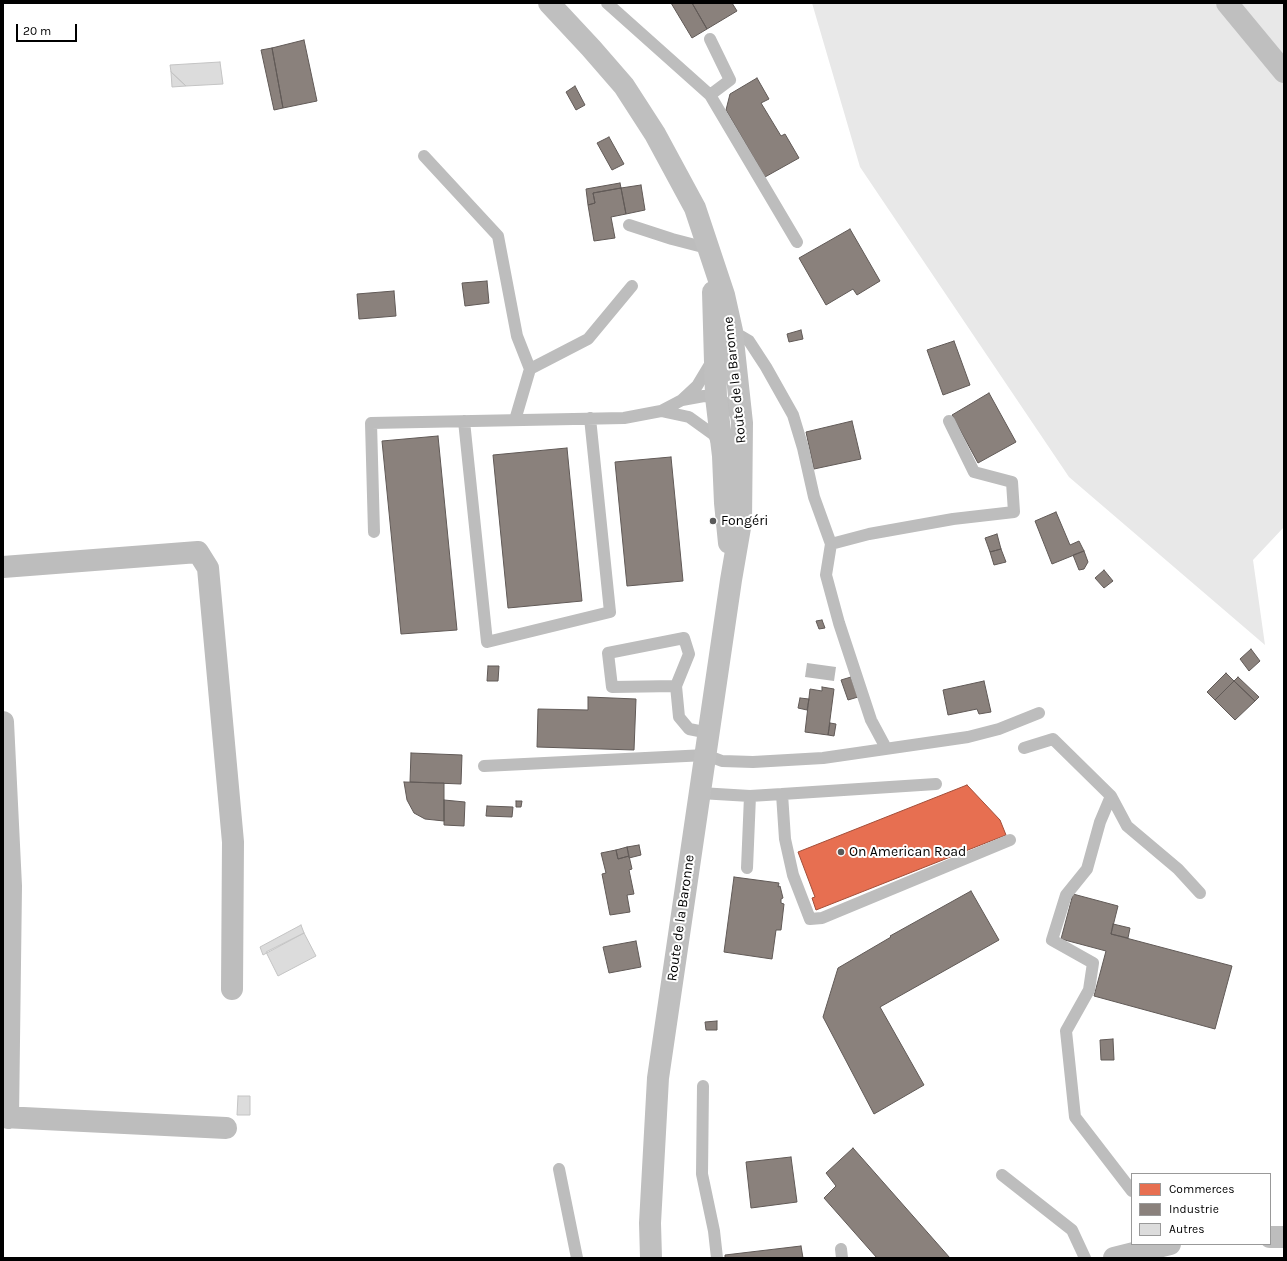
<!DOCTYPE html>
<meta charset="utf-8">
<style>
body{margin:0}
#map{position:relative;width:1287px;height:1261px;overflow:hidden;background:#fff;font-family:Karla,sans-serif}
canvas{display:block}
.frame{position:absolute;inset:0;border:4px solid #000;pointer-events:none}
.legend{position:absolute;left:1131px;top:1173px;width:140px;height:72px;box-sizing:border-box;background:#fff;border:1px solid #999;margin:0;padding:5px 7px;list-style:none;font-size:12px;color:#000}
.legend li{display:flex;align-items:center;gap:8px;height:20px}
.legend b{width:20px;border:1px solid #999}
.scale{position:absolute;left:16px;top:24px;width:61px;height:18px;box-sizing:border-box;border:2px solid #000;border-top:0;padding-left:5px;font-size:12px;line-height:14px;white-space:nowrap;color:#000;-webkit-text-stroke:3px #fff;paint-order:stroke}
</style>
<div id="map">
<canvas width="1287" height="1261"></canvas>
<div class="frame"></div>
<ul class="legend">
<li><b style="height:11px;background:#e76f51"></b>Commerces</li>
<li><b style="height:11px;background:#8a817c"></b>Industrie</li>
<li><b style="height:11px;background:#dcdcdc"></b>Autres</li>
</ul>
<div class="scale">20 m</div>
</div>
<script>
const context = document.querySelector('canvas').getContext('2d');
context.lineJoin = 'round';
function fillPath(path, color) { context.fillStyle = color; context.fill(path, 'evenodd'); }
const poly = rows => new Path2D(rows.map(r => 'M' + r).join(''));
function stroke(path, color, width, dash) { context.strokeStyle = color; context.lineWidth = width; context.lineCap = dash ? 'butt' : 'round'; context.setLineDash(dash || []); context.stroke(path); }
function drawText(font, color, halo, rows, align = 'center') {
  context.font = font + ' Karla,sans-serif'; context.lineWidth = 4; context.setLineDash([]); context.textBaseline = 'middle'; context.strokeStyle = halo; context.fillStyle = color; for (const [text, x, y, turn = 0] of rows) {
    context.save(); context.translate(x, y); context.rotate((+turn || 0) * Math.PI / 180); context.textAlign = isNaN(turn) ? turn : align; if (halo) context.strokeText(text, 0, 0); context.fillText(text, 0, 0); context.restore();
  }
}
fillPath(poly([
 [812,3,1284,3,1284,527,1253,560,1265,645,1069,477,860,167]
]), '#e8e8e8');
fillPath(poly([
 [807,663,836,667,834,681,805,677]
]), '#bababa');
const shops = poly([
 [967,785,1000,820,1006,835,816,910,812,898,815,897,798,852,967,785]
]);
fillPath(shops, '#e76f51');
stroke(shops, '#a24e39', 1);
const industry = poly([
 [671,3,692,3,707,29,692,38,671,3],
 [692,3,732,3,737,11,707,29,692,3],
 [304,40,317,101,283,108,272,48,304,40],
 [272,48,283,108,274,110,261,50,272,48],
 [757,78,769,99,761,103,781,136,785,134,799,158,765,177,726,110,730,94,757,78],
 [575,86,585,105,576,110,566,92,575,86],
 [609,137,624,164,612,170,597,143,609,137],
 [620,183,621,188,593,193,595,203,588,205,586,189,620,183],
 [641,185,645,210,626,214,621,188,641,185],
 [621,188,626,214,611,217,615,238,594,241,588,205,595,203,593,193,621,188],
 [850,229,880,281,857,295,853,289,826,305,799,258,850,229],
 [487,281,489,303,465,306,462,283,487,281],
 [394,291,396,316,359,319,357,294,394,291],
 [801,330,803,339,789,342,787,334,801,330],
 [954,341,970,385,943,395,927,350,954,341],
 [989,393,1016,442,978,463,952,415,989,393],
 [852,421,861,459,814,469,806,432,852,421],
 [438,436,457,630,401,634,382,441,438,436],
 [567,448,582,601,508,608,493,455,567,448],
 [671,457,683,581,627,586,615,462,671,457],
 [1056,512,1070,545,1079,541,1084,551,1052,564,1035,521,1056,512],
 [997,534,1001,549,990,552,985,538,997,534],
 [1001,549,1006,562,994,565,990,552,1001,549],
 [1084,551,1088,562,1084,569,1079,570,1073,555,1084,551],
 [1104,570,1113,581,1104,588,1095,578,1104,570],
 [822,620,825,628,819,629,816,621,822,620],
 [1251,649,1260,661,1249,671,1240,659,1251,649],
 [488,666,499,666,498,681,487,681,488,666],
 [1226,673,1234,681,1215,700,1207,692,1226,673],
 [851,677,858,697,848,700,841,680,851,677],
 [1238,677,1259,697,1255,701,1234,681,1238,677],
 [984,681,991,712,979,714,977,709,948,715,943,690,984,681],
 [1234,681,1255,701,1235,720,1215,700,1234,681],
 [822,687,834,689,828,735,805,732,810,689,822,691,822,687],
 [588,697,636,699,634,750,537,747,538,709,588,710,588,697],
 [800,698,809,699,807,710,798,708,800,698],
 [830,723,836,724,834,736,828,735,830,723],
 [411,753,462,755,461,784,410,782,411,753],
 [404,782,444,783,444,821,425,819,414,813,407,800,404,782],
 [444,800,465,802,464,826,444,825,444,800],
 [516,801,522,801,521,807,516,807,516,801],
 [487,806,513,807,512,817,486,816,487,806],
 [639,845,641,855,629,858,627,847,639,845],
 [627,847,629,856,618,859,616,850,627,847],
 [616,850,618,859,629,856,632,869,629,870,634,894,627,895,630,912,610,915,602,874,606,873,601,853,616,850],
 [734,877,779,883,778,887,780,886,783,898,781,899,781,903,784,904,781,930,776,930,772,959,724,952,734,877],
 [971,891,999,940,880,1007,924,1085,874,1114,823,1017,838,968,891,937,890,936,971,891],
 [1073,894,1118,906,1111,934,1232,966,1215,1029,1094,996,1106,951,1061,939,1073,894],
 [1113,924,1130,928,1128,938,1111,934,1113,924],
 [636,941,641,967,609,973,603,947,636,941],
 [717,1021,717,1030,706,1030,705,1022,717,1021],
 [1113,1039,1114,1060,1101,1060,1100,1040,1113,1039],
 [853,1148,950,1258,877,1258,824,1198,836,1186,826,1173,853,1148],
 [791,1157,797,1202,751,1208,746,1162,791,1157],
 [801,1246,803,1258,725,1258,725,1255,801,1246]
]);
fillPath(industry, '#8a817c');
stroke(industry, '#615a57', 1);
const building = poly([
 [220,62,223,84,186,86,171,72,170,65,220,62],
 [171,72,186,86,172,87,171,72],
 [301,925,304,933,263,955,260,947,301,925],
 [304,933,316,956,278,976,266,952,304,933],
 [238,1096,250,1096,250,1115,237,1115,238,1096]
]);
fillPath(building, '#dcdcdc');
stroke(building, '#c4c4c4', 1);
stroke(poly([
 [607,3,710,95,797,242],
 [710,95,730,80,710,39],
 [424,156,498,236,517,336,530,369],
 [629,225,672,239,699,246,706,243],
 [732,331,749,341,766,367,793,415,803,448,814,497,831,544,826,575,839,623,871,720,886,748],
 [682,400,704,396,716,397,722,400,732,410,739,419],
 [661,411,689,417,714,435,718,444],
 [515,420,530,369,588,339,632,286],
 [464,421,487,642,610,612,590,418],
 [374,532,371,423,624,418,661,411,682,400,697,386,712,361],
 [831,544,869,534,953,519,1014,512,1012,482,974,472,949,421],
 [676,686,689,654,684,638,608,653,612,687,676,686,679,717,689,729,709,733],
 [1024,748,1053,739,1111,796,1100,822,1087,869,1066,895,1052,940,1093,963,1089,990,1066,1031,1075,1117,1132,1191],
 [484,766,706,755,722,761,753,762,823,758,968,737,999,729,1039,713],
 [700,793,750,796,747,868],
 [782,794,936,784],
 [750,796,782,794,785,839,793,875,810,919,822,918,1010,840],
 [1111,796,1127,826,1178,869,1200,893],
 [703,1086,702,1174,714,1231,717,1258],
 [559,1169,577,1258],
 [1002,1175,1072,1230,1085,1258],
 [841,1249,842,1258]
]), '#bdbdbd', 12);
stroke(poly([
 [3,567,198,552,208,568,233,842,232,989],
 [3,722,11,886,8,1118],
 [3,1117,226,1128],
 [1270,1237,1284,1237],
 [1114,1258,1170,1244]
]), '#bdbdbd', 22);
stroke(poly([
 [549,3,591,48,624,86,655,134,695,208,724,295,732,331,742,423,741,522,731,580,658,1078,650,1223,651,1258],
 [1227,3,1284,72],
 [713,292,716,397,723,456,725,503,729,543]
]), '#bfbfbf', 22);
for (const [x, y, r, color] of [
 [713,521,4,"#595959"],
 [841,852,4,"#595959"]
]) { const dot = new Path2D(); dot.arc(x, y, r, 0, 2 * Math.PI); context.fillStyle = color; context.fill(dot); stroke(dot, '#fff', 1.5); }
drawText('14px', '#000', '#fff', [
 ["Route de la Baronne",735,380,-96],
 ["Route de la Baronne",681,918,-82]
]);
drawText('14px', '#000', '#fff', [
 ["Fongéri",721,521],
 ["On American Road",849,852]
], 'left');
</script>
